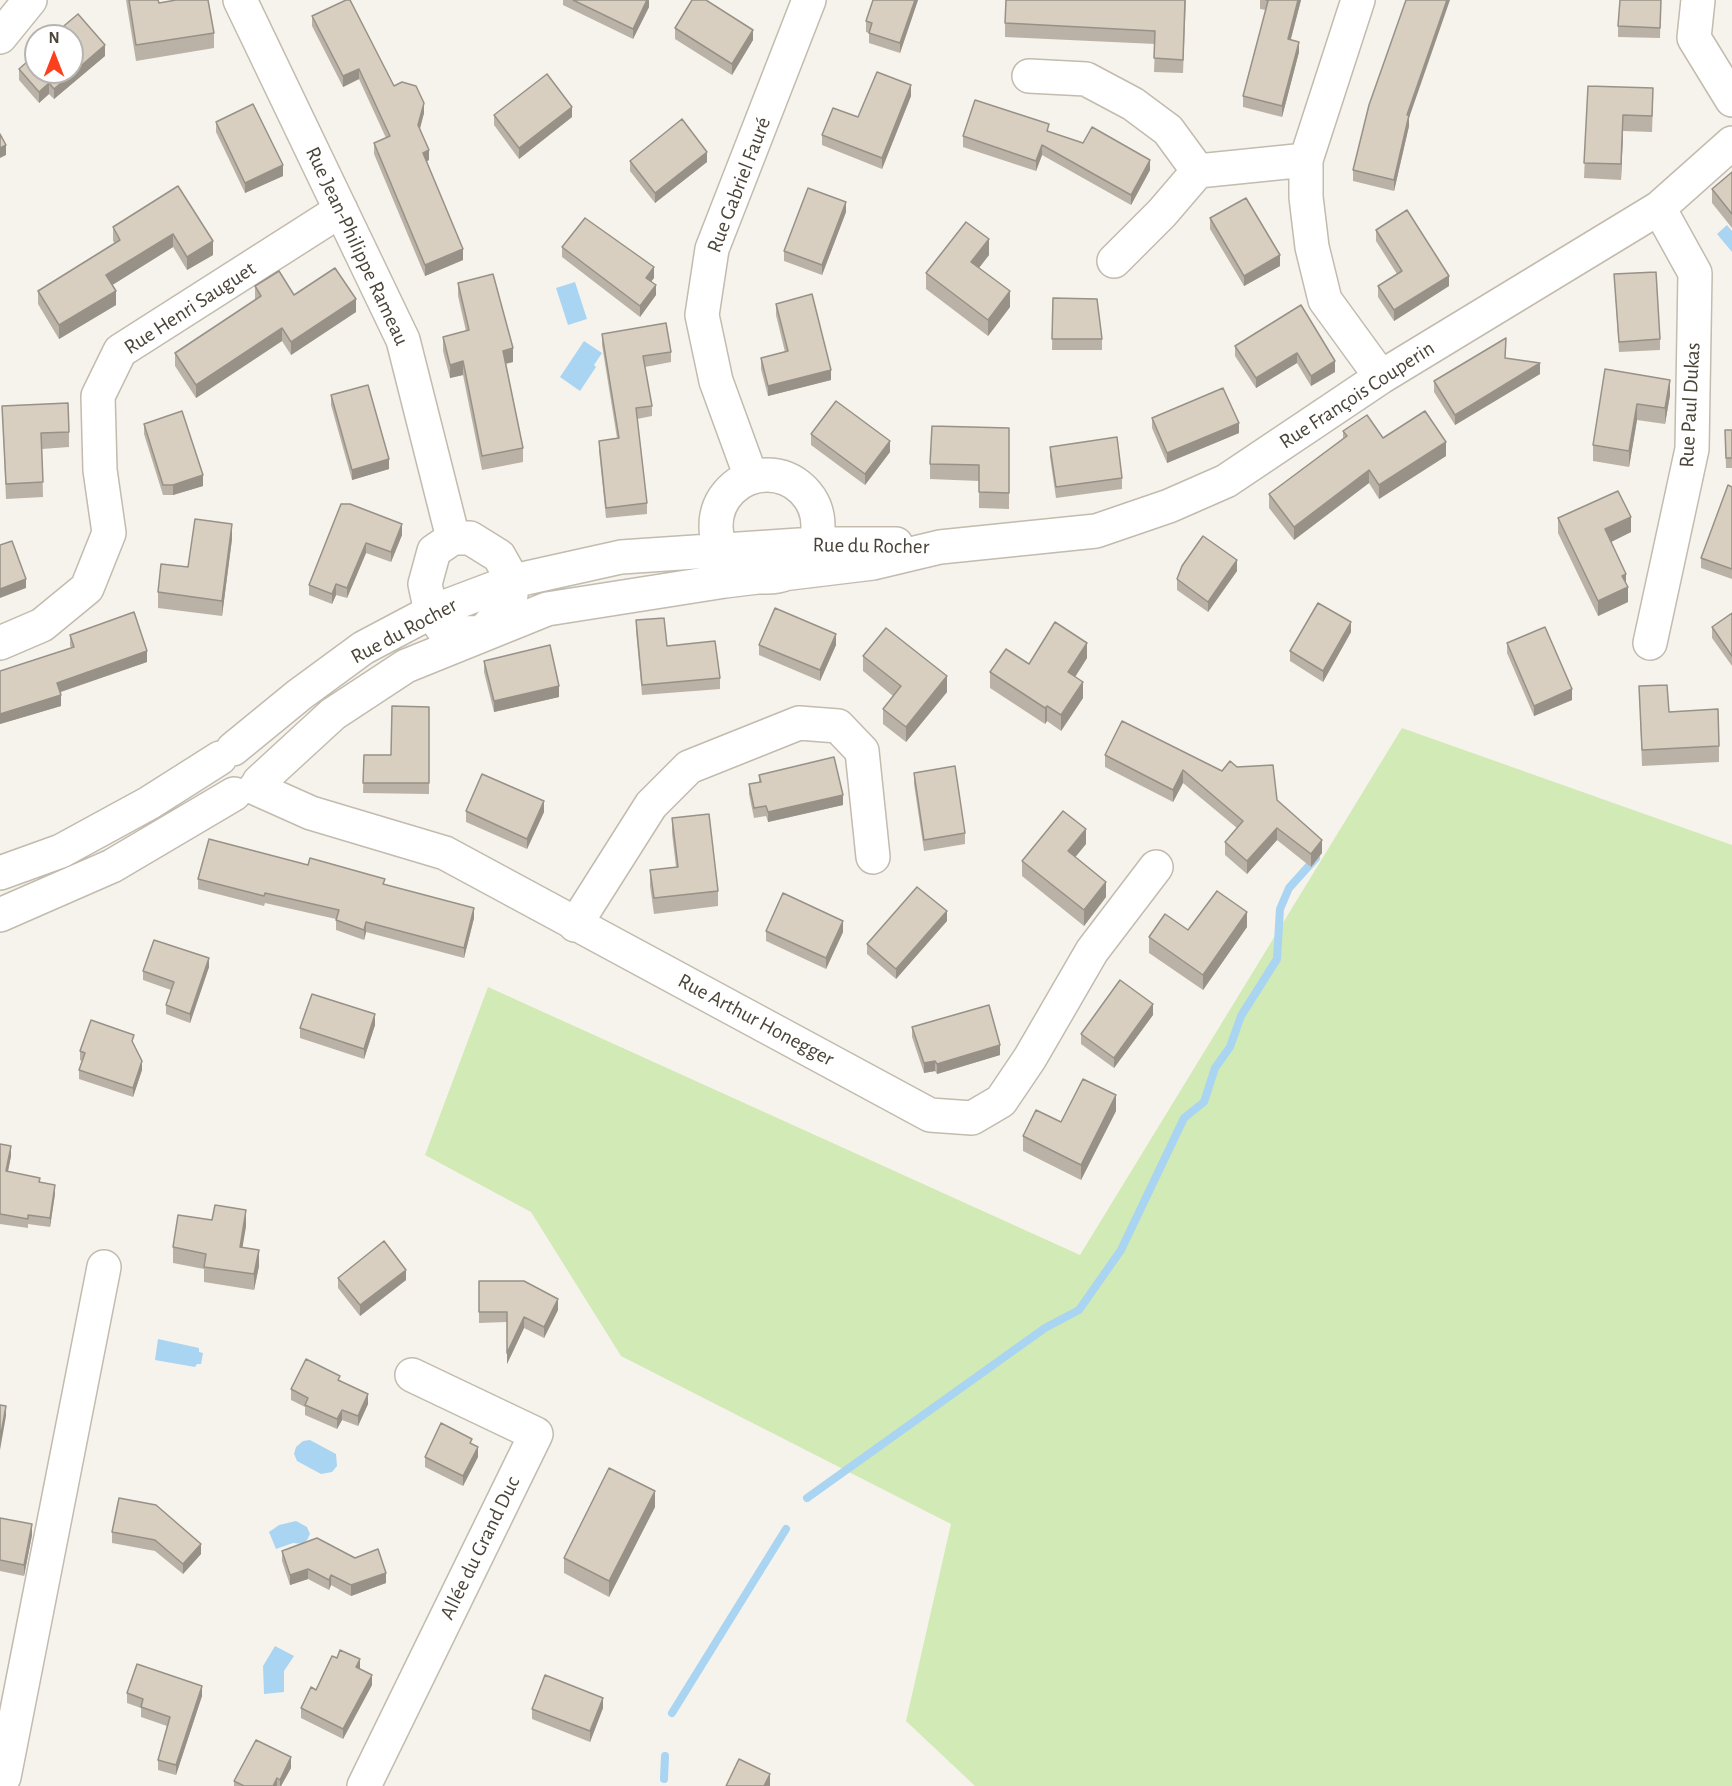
<!DOCTYPE html>
<meta charset="utf-8">
<style>
body{margin:0}
#map{position:relative;width:1732px;height:1786px;overflow:hidden;background:#f6f3ec;font-family:"Alegreya Sans",sans-serif}
canvas{display:block}
.north{position:absolute;left:24px;top:24px;width:60px;height:60px;box-sizing:border-box;background:#fff;border:2px solid #b7b4b0;border-radius:50%;rotate:0deg;font-size:16px;font-weight:700;line-height:24px;text-align:center;color:#4b4439}
.north::after{content:'';display:block;margin:auto;width:21px;height:27px;background:#fc3f1d;clip-path:polygon(50% 0,100% 100%,50% 72%,0 100%)}
</style>
<div id="map">
<canvas width="1732" height="1786"></canvas>
<div class="north">N</div>
</div>
<script>
const context = document.querySelector('canvas').getContext('2d');
context.lineJoin = 'round';
function fillPath(path, color) { context.fillStyle = color; context.fill(path, 'evenodd'); }
const poly = rows => new Path2D(rows.map(r => 'M' + r).join(''));
function stroke(path, color, width, dash) { context.strokeStyle = color; context.lineWidth = width; context.lineCap = dash ? 'butt' : 'round'; context.setLineDash(dash || []); context.stroke(path); }
function drawText(font, color, halo, rows, align = 'center') {
  context.font = font + ' "Alegreya Sans",sans-serif'; context.lineWidth = 4.5; context.setLineDash([]); context.textBaseline = 'middle'; context.strokeStyle = halo; context.fillStyle = color; for (const [text, x, y, turn = 0] of rows) {
    context.save(); context.translate(x, y); context.rotate((+turn || 0) * Math.PI / 180); context.textAlign = isNaN(turn) ? turn : align; if (halo) context.strokeText(text, 0, 0); context.fillText(text, 0, 0); context.restore();
  }
}
fillPath(poly([
 [1402,728,1732,845,1732,1786,975,1786,906,1721,951,1524,621,1356,531,1212,425,1155,488,987,1080,1255]
]), '#d2eab5');
fillPath(poly([
 [1727,225,1732,231,1732,252,1717,234],
 [575,282,587,319,568,325,556,288],
 [584,341,602,353,594,365,596,367,580,391,560,377],
 [158,1339,199,1348,199,1352,203,1353,201,1364,197,1364,195,1367,155,1360],
 [310,1440,336,1454,337,1466,332,1472,321,1474,297,1461,294,1454,296,1447,303,1441],
 [296,1521,307,1527,310,1534,307,1540,303,1544,293,1543,276,1549,269,1532,279,1525],
 [275,1646,294,1656,284,1671,284,1692,264,1694,263,1666]
]), '#a9d4f2');
stroke(poly([
 [807,1498,1045,1328,1079,1310,1121,1250,1184,1118,1204,1102,1215,1068,1230,1047,1241,1016,1277,959,1280,909,1289,888,1316,858],
 [672,1713,786,1529],
 [664,1779,665,1756]
]), '#a9d4f2', 8);
const minor = poly([
 [240,0,403,340,453,538],
 [1358,0,1306,160,1306,197,1312,247,1325,300,1381,377],
 [1698,0,1694,38,1732,100],
 [0,37,30,0],
 [1029,76,1086,79,1133,104,1168,130,1198,171],
 [1114,261,1162,213,1198,171,1306,160],
 '716 526a51 51 0 1 1 102 0a51 51 0 1 1-102 0Z',
 [751,477,716,381,702,315,712,249,809,0],
 [453,538,470,538,499,556,513,581,510,602,482,633,445,632,431,612,425,584,434,551,453,538],
 [0,643,42,625,87,588,109,533,100,470,98,396,120,351,341,210],
 [1650,643,1692,449,1695,273,1659,208],
 [233,749,299,695,363,648,431,612,513,581,621,557,814,544,896,544],
 [259,782,333,714,406,666,547,609,725,581,873,563,940,547,1096,531,1169,506,1226,481,1381,377,1659,208,1732,143],
 [255,788,311,813,445,853,930,1115,972,1118,1001,1101,1030,1058,1092,951,1156,867],
 [0,873,61,851,149,803,220,758],
 [0,915,112,866,234,794],
 [575,925,651,805,689,767,799,723,838,726,862,751,873,857],
 [0,1783,4,1777,104,1267],
 [364,1786,536,1434,412,1375]
]);
stroke(minor, '#c2bbae', 36);
stroke(minor, '#fff', 33);
fillPath(poly([
 [126,0,158,0,159,3,214,33,214,48,136,61],
 [563,0,649,0,649,7,633,39,563,5],
 [873,0,918,0,900,53,869,43,869,33,866,32,866,21],
 [1186,0,1183,73,1154,72,1155,44,1005,37,1005,23],
 [1260,0,1301,0,1291,39,1299,52,1282,117,1243,107,1243,96,1266,10,1260,9],
 [1661,0,1660,38,1618,37,1618,26],
 [312,16,394,86,424,113,420,129,429,160,426,162,463,260,425,276,374,154,374,143,386,138,359,79,343,87,312,26],
 [675,28,753,40,732,75,675,39],
 [105,56,54,99,49,94,39,103,19,80,19,69,27,62,27,58],
 [1588,86,1653,104,1652,132,1623,131,1621,180,1584,178],
 [911,96,882,169,822,145,822,135,858,117],
 [494,115,572,117,519,159,494,125],
 [1409,118,1409,126,1394,191,1353,181,1353,170],
 [216,122,283,176,245,193,216,132],
 [1049,132,1083,143,1150,170,1131,205,1042,155,1036,171,963,147,963,136],
 [630,161,707,162,655,203,630,171],
 [1732,172,1732,228,1712,203,1712,189],
 [178,186,213,255,187,270,173,247,112,285,116,305,59,339,38,304,38,291,115,244,113,241,113,227],
 [846,212,822,275,784,261,784,251],
 [1210,218,1280,266,1244,286,1210,229],
 [1376,230,1449,286,1394,321,1378,297,1378,286,1397,274,1376,241],
 [562,247,654,278,651,281,656,295,640,317,562,257],
 [989,255,979,268,1010,307,988,336,926,289,926,273],
 [1614,274,1660,339,1660,350,1619,352],
 [458,283,513,362,506,364,523,448,523,462,482,470,463,375,450,378,443,351,443,337,466,331,458,296],
 [255,286,294,295,356,312,291,355,282,341,196,398,175,366,175,353,255,300],
 [1053,298,1102,339,1102,350,1052,350],
 [776,304,831,380,768,396,761,369,761,358,785,352,776,315],
 [1301,305,1335,372,1311,386,1297,363,1256,388,1235,356,1235,346],
 [602,334,671,352,671,362,645,367,652,406,652,416,637,419,647,503,647,514,606,518,599,451,599,441,617,438,602,345],
 [1506,358,1540,374,1455,425,1434,392,1434,381],
 [1605,369,1670,395,1665,424,1637,420,1629,467,1593,461,1593,445],
 [331,395,389,469,352,480,331,405],
 [2,406,69,432,69,447,42,449,43,497,6,499],
 [1152,418,1239,433,1167,463,1152,428],
 [144,424,203,486,173,495,163,495,144,434],
 [1009,428,1009,509,979,508,979,481,930,479,930,464],
 [1725,430,1732,430,1732,468,1726,468],
 [1343,431,1383,438,1446,456,1379,499,1369,483,1294,540,1269,508,1269,494,1343,438],
 [811,434,890,452,865,485,811,445],
 [1050,447,1122,478,1122,489,1056,498,1050,457],
 [1732,487,1732,579,1701,568,1701,558],
 [341,504,402,535,391,562,366,553,347,598,336,595,332,604,309,595,309,585],
 [1558,518,1631,532,1611,542,1626,582,1628,602,1598,616,1558,533],
 [232,539,222,616,158,608,158,592,188,567],
 [1237,571,1208,612,1177,590,1177,579],
 [1732,613,1732,666,1712,638,1712,627],
 [636,620,667,646,720,678,720,689,642,695,636,631],
 [1351,632,1323,682,1290,661,1290,651],
 [70,635,147,662,61,692,61,706,0,724,71,648,70,645],
 [1507,643,1572,700,1534,716,1507,653],
 [759,645,836,645,820,681,759,655],
 [863,656,947,692,906,742,883,724,883,709,893,696,863,671],
 [1087,658,1075,677,1083,698,1061,731,1047,721,1045,724,990,688,990,672,1029,664],
 [484,661,559,697,494,712,484,672],
 [1639,686,1669,712,1719,746,1719,762,1642,766],
 [429,707,429,794,363,793,364,755,391,755],
 [1122,721,1277,800,1322,853,1311,867,1277,840,1247,874,1225,855,1225,842,1237,828,1183,783,1173,802,1105,767,1105,755],
 [914,773,965,833,965,844,924,851,914,784],
 [759,775,843,805,768,822,766,816,754,818,749,794,749,784,759,782],
 [466,811,544,812,527,849,466,822],
 [672,818,718,891,718,906,654,914,650,886,650,870,676,867,672,833],
 [1086,844,1075,857,1106,897,1084,926,1022,876,1022,861],
 [198,879,385,884,474,918,464,958,366,932,364,940,336,930,336,919,265,903,264,906,198,889],
 [947,921,896,979,867,954,867,944],
 [1247,927,1203,990,1149,953,1149,937,1188,930],
 [766,931,843,932,826,969,766,941],
 [209,967,190,1023,166,1014,166,1005,171,990,143,980,143,971],
 [1153,1015,1114,1068,1081,1044,1081,1034],
 [375,1025,364,1059,300,1038,300,1028],
 [912,1027,1000,1055,937,1074,935,1071,924,1073,912,1037],
 [134,1044,142,1070,133,1097,79,1079,79,1070,82,1061,80,1060,80,1051],
 [1116,1111,1081,1180,1023,1151,1023,1136,1061,1122],
 [0,1144,11,1156,8,1171,40,1182,55,1194,50,1227,28,1224,28,1228,0,1224],
 [246,1226,242,1247,259,1266,254,1290,204,1282,204,1269,173,1263,173,1247],
 [338,1278,406,1280,360,1316,338,1288],
 [479,1281,558,1310,544,1338,524,1328,507,1364,507,1322,479,1323],
 [340,1380,368,1404,358,1426,342,1420,337,1429,305,1415,305,1407,291,1400,291,1389],
 [472,1444,478,1457,463,1486,425,1467,425,1457],
 [119,1498,201,1554,183,1574,155,1551,112,1543,112,1532],
 [655,1507,609,1597,564,1573,564,1558],
 [0,1518,32,1535,24,1576,0,1571],
 [282,1551,386,1583,351,1596,331,1585,329,1590,308,1579,290,1585,282,1561],
 [360,1669,372,1685,343,1739,301,1718,301,1708,316,1690],
 [127,1693,202,1696,176,1775,158,1770,158,1760,167,1726,141,1717,141,1708,127,1703],
 [603,1708,590,1742,532,1719,532,1709],
 [291,1768,281,1786,234,1786,234,1781]
]), '#bab2a6');
fillPath(poly([
 [647,0,649,0,649,7,633,39,633,29],
 [915,0,918,0,900,53,900,43],
 [1298,0,1301,0,1288,49,1288,39],
 [1447,0,1450,0,1409,118,1409,126,1394,191,1394,180,1407,115],
 [753,30,753,40,732,75,732,64],
 [1299,42,1299,52,1282,117,1282,106],
 [105,45,105,56,54,99,54,89],
 [359,69,359,79,343,87,343,76],
 [49,83,49,94,39,103,39,92],
 [911,85,911,96,882,169,882,158],
 [424,103,424,113,418,135,418,125],
 [572,107,572,117,519,159,519,148],
 [1623,115,1623,131,1621,180,1621,164],
 [6,145,6,155,0,158,0,148],
 [1042,145,1042,155,1036,171,1036,161],
 [429,150,429,160,423,163,423,153],
 [707,152,707,162,655,203,655,193],
 [1150,160,1150,170,1131,205,1131,195],
 [283,165,283,176,245,193,245,183],
 [846,202,846,212,822,275,822,265],
 [173,234,173,247,106,289,106,275],
 [989,239,989,255,971,278,971,262],
 [213,241,213,255,187,270,187,257],
 [463,249,463,260,425,276,425,265],
 [1280,255,1280,266,1244,286,1244,276],
 [654,267,654,278,646,288,646,278],
 [1449,276,1449,286,1394,321,1394,310],
 [656,285,656,295,640,317,640,306],
 [116,291,116,305,59,339,59,325],
 [1010,291,1010,307,988,336,988,320],
 [356,299,356,312,291,355,291,342],
 [282,328,282,341,196,398,196,385],
 [513,348,513,362,503,364,503,351],
 [1297,353,1297,363,1256,388,1256,378],
 [463,361,463,375,450,378,450,365],
 [1335,361,1335,372,1311,386,1311,376],
 [1540,363,1540,374,1455,425,1455,415],
 [831,370,831,380,768,396,768,386],
 [1670,380,1670,395,1665,424,1665,408],
 [1637,404,1637,420,1629,467,1629,451],
 [1239,423,1239,433,1167,463,1167,453],
 [890,441,890,452,865,485,865,474],
 [1446,442,1446,456,1379,499,1379,485],
 [389,459,389,469,352,480,352,470],
 [1369,470,1369,483,1294,540,1294,527],
 [203,475,203,486,173,495,173,485],
 [1631,517,1631,532,1605,545,1605,529],
 [232,524,232,539,222,616,222,601],
 [402,524,402,535,391,562,391,552],
 [366,543,366,553,347,598,347,588],
 [1237,560,1237,571,1208,612,1208,602],
 [1626,574,1626,588,1628,587,1628,602,1598,616,1598,601,1622,576],
 [26,579,26,588,0,598,0,589],
 [336,584,336,595,332,604,332,594],
 [1351,622,1351,632,1323,682,1323,671],
 [836,634,836,645,820,681,820,670],
 [1087,643,1087,658,1068,688,1068,672],
 [147,651,147,662,57,693,57,683],
 [947,676,947,692,906,742,906,727],
 [1083,682,1083,698,1061,731,1061,715],
 [559,686,559,697,494,712,494,701],
 [1572,689,1572,700,1534,716,1534,706],
 [61,695,61,706,0,724,0,714],
 [1047,706,1047,721,1045,724,1045,708],
 [1183,770,1183,783,1173,802,1173,790],
 [843,795,843,805,768,822,768,812],
 [544,801,544,812,527,849,527,839],
 [1277,828,1277,840,1247,874,1247,861],
 [1086,829,1086,844,1068,866,1068,851],
 [1322,840,1322,853,1311,867,1311,854],
 [1106,882,1106,897,1084,926,1084,910],
 [474,908,474,918,464,958,464,948],
 [947,911,947,921,896,979,896,969],
 [1247,912,1247,927,1203,990,1203,975],
 [843,921,843,932,826,969,826,958],
 [366,922,366,932,364,940,364,930],
 [209,958,209,967,190,1023,190,1014],
 [1153,1004,1153,1015,1114,1068,1114,1058],
 [375,1014,375,1025,364,1059,364,1049],
 [1000,1045,1000,1055,937,1074,937,1064],
 [142,1061,142,1070,133,1097,133,1088],
 [935,1061,935,1071,924,1073,924,1063],
 [1116,1095,1116,1111,1081,1180,1081,1165],
 [11,1146,11,1156,6,1181,6,1171],
 [55,1185,55,1194,50,1227,50,1218],
 [246,1210,246,1226,240,1263,240,1247],
 [259,1250,259,1266,254,1290,254,1274],
 [406,1270,406,1280,360,1316,360,1305],
 [558,1299,558,1310,544,1338,544,1327],
 [524,1317,524,1328,507,1364,507,1353],
 [368,1394,368,1404,358,1426,358,1416],
 [6,1406,6,1416,0,1450,0,1439],
 [342,1410,342,1420,337,1429,337,1419],
 [478,1447,478,1457,463,1486,463,1476],
 [655,1491,655,1507,609,1597,609,1581],
 [32,1524,32,1535,24,1576,24,1565],
 [201,1544,201,1554,183,1574,183,1564],
 [308,1569,308,1579,290,1585,290,1575],
 [386,1573,386,1583,351,1596,351,1585],
 [331,1575,331,1585,329,1590,329,1580],
 [360,1659,360,1669,356,1667],
 [372,1675,372,1685,343,1739,343,1729],
 [202,1686,202,1696,176,1775,176,1765],
 [603,1698,603,1708,590,1742,590,1731],
 [291,1757,291,1768,281,1786,280,1786,280,1780],
 [770,1774,770,1786,764,1786],
 [277,1778,277,1786,273,1786]
]), '#979187');
const building = poly([
 [129,0,158,0,159,3,176,0,208,0,214,33,136,45,129,0],
 [346,0,350,0,394,86,402,82,416,86,424,103,418,125,429,150,423,153,463,249,425,265,374,143,390,136,359,69,343,76,312,16,346,0],
 [573,0,647,0,633,29,573,0],
 [692,0,706,0,753,30,732,64,675,28,692,0],
 [873,0,915,0,900,43,869,33,872,23,866,21,873,0],
 [1006,0,1185,0,1183,60,1154,58,1155,31,1005,23,1006,0],
 [1266,0,1298,0,1288,39,1299,42,1282,106,1243,96,1268,1,1266,0],
 [1406,0,1447,0,1407,115,1409,115,1394,180,1353,170,1369,105,1406,0],
 [1620,0,1661,0,1660,28,1618,26,1620,0],
 [78,14,105,45,54,89,49,83,39,92,19,69,28,61,27,58,36,50,36,72,72,72,72,36,52,36,78,14],
 [877,72,911,85,882,158,822,135,833,108,858,117,877,72],
 [547,74,572,107,519,148,494,115,547,74],
 [1588,86,1653,88,1652,116,1623,115,1621,164,1584,163,1588,86],
 [975,100,1049,124,1047,131,1083,143,1092,127,1150,160,1131,195,1042,145,1036,161,963,136,975,100],
 [253,104,283,165,245,183,216,122,253,104],
 [682,119,707,152,655,193,630,161,682,119],
 [0,134,6,145,0,148,0,134],
 [1732,172,1732,214,1712,189,1732,172],
 [178,186,213,241,187,257,173,234,106,275,116,291,59,325,38,291,120,240,113,227,178,186],
 [808,188,846,202,822,265,784,251,808,188],
 [1246,198,1280,255,1244,276,1210,218,1246,198],
 [1407,210,1449,276,1394,310,1378,286,1402,271,1376,230,1407,210],
 [585,218,654,267,646,278,656,285,640,306,562,247,585,218],
 [966,222,989,239,971,262,1010,291,988,320,926,273,966,222],
 [335,268,356,299,291,342,282,328,196,385,175,353,261,296,255,286,279,271,294,295,335,268],
 [1656,272,1660,339,1619,342,1614,274,1656,272],
 [493,274,513,348,503,351,523,448,482,456,463,361,450,365,443,337,469,330,458,283,493,274],
 [812,294,831,370,768,386,761,358,788,351,776,304,812,294],
 [1053,298,1097,299,1102,339,1052,339,1053,298],
 [1301,305,1335,361,1311,376,1297,353,1256,378,1235,346,1301,305],
 [666,323,671,352,643,356,652,406,636,408,647,503,606,508,599,441,619,438,602,334,666,323],
 [1506,338,1505,358,1540,363,1455,415,1434,381,1506,338],
 [1605,369,1670,380,1665,408,1637,404,1629,451,1593,445,1605,369],
 [368,385,389,459,352,470,331,395,368,385],
 [1223,388,1239,423,1167,453,1152,418,1223,388],
 [836,401,890,441,865,474,811,434,836,401],
 [68,403,69,432,41,433,43,482,6,484,2,406,68,403],
 [182,411,203,475,173,485,163,485,144,424,182,411],
 [1425,411,1446,442,1379,485,1369,470,1294,527,1269,494,1347,436,1343,431,1367,415,1383,438,1425,411],
 [932,426,1009,428,1009,493,979,492,979,465,930,464,932,426],
 [1725,430,1732,430,1732,458,1726,458,1725,430],
 [1117,437,1122,478,1056,487,1050,447,1117,437],
 [1728,485,1732,487,1732,569,1701,558,1728,485],
 [1618,491,1631,517,1605,529,1626,574,1622,576,1628,587,1598,601,1558,518,1618,491],
 [341,504,350,504,402,524,391,552,366,543,347,588,336,584,332,594,309,585,341,504],
 [195,519,232,524,222,601,158,592,161,564,188,567,195,519],
 [1203,536,1237,560,1208,602,1177,579,1182,566,1203,536],
 [12,541,26,579,0,589,0,545,12,541],
 [1318,603,1351,622,1323,671,1290,651,1318,603],
 [775,608,836,634,820,670,759,645,775,608],
 [134,612,147,651,57,683,61,695,0,714,0,671,74,647,70,635,134,612],
 [1732,613,1732,656,1712,627,1732,613],
 [664,618,667,646,715,641,720,678,642,685,636,620,664,618],
 [1055,622,1087,643,1068,672,1083,682,1061,715,1047,706,1045,708,990,672,1006,649,1029,664,1055,622],
 [1545,627,1572,689,1534,706,1507,643,1545,627],
 [886,628,947,676,906,727,883,709,901,686,863,656,886,628],
 [550,645,559,686,494,701,484,661,550,645],
 [1667,685,1669,712,1718,709,1719,746,1642,750,1639,686,1667,685],
 [392,706,429,707,429,783,363,783,364,755,391,755,392,706],
 [1122,721,1222,771,1230,761,1237,767,1273,765,1277,800,1322,840,1311,854,1277,828,1247,861,1225,842,1243,821,1183,770,1173,790,1105,755,1122,721],
 [834,757,843,795,768,812,766,806,754,808,749,784,761,782,759,775,834,757],
 [955,766,965,833,924,840,914,773,955,766],
 [482,774,544,801,527,839,466,811,482,774],
 [1063,811,1086,829,1068,851,1106,882,1084,910,1022,861,1063,811],
 [709,814,718,891,654,898,650,870,678,867,672,818,709,814],
 [209,839,308,865,310,858,385,879,383,884,474,908,464,948,366,922,364,930,336,920,339,910,265,893,264,896,198,879,209,839],
 [917,887,947,911,896,969,867,944,917,887],
 [1217,891,1247,912,1203,975,1149,937,1165,914,1188,930,1217,891],
 [783,893,843,921,826,958,766,931,783,893],
 [154,940,209,958,190,1014,166,1005,174,982,143,971,154,940],
 [1120,980,1153,1004,1114,1058,1081,1034,1120,980],
 [312,994,375,1014,364,1049,300,1028,312,994],
 [989,1005,1000,1045,937,1064,935,1061,924,1063,912,1027,989,1005],
 [91,1020,134,1035,132,1041,142,1061,133,1088,79,1070,85,1053,80,1051,91,1020],
 [1083,1079,1116,1095,1081,1165,1023,1136,1036,1110,1061,1122,1083,1079],
 [0,1144,11,1146,6,1171,40,1178,39,1182,55,1185,50,1218,28,1215,28,1219,0,1214,0,1144],
 [215,1205,246,1210,240,1247,259,1250,254,1274,204,1267,206,1254,173,1247,178,1215,212,1220,215,1205],
 [384,1241,406,1270,360,1305,338,1278,384,1241],
 [479,1281,524,1281,558,1299,544,1327,524,1317,507,1353,507,1312,479,1312,479,1281],
 [306,1359,340,1376,338,1380,368,1394,358,1416,342,1410,337,1419,305,1405,308,1398,291,1389,306,1359],
 [0,1405,6,1406,0,1439,0,1405],
 [441,1423,472,1439,470,1443,478,1447,463,1476,425,1457,441,1423],
 [609,1468,655,1491,609,1581,564,1558,609,1468],
 [119,1498,156,1505,201,1544,183,1564,155,1540,112,1532,119,1498],
 [0,1518,32,1524,24,1565,0,1560,0,1518],
 [317,1538,355,1558,378,1549,386,1573,351,1585,331,1575,329,1580,308,1569,290,1575,282,1551,317,1538],
 [340,1650,360,1659,356,1667,372,1675,343,1729,301,1708,311,1687,316,1690,332,1656,337,1658,340,1650],
 [137,1664,202,1686,176,1765,158,1760,170,1717,141,1707,143,1699,127,1693,137,1664],
 [545,1675,603,1698,590,1731,532,1709,545,1675],
 [256,1740,291,1757,280,1780,277,1778,273,1786,244,1786,234,1781,256,1740],
 [739,1759,770,1774,764,1786,726,1786,739,1759]
]);
fillPath(building, '#d8cfc1');
stroke(building, '#979187', 1.5);
drawText('21px', '#4b4439', '#fff', [
 ["Rue Gabriel Fauré",739,185,-69],
 ["Rue Jean-Philippe Rameau",357,246,65],
 ["Rue Henri Sauguet",190,308,-33],
 ["Rue François Couperin",1357,395,-33],
 ["Rue Paul Dukas",1690,405,-87],
 ["Rue du Rocher",871,546,1],
 ["Rue du Rocher",404,631,-28],
 ["Rue Arthur Honegger",756,1020,28],
 ["Allée du Grand Duc",480,1548,-64]
]);
</script>
